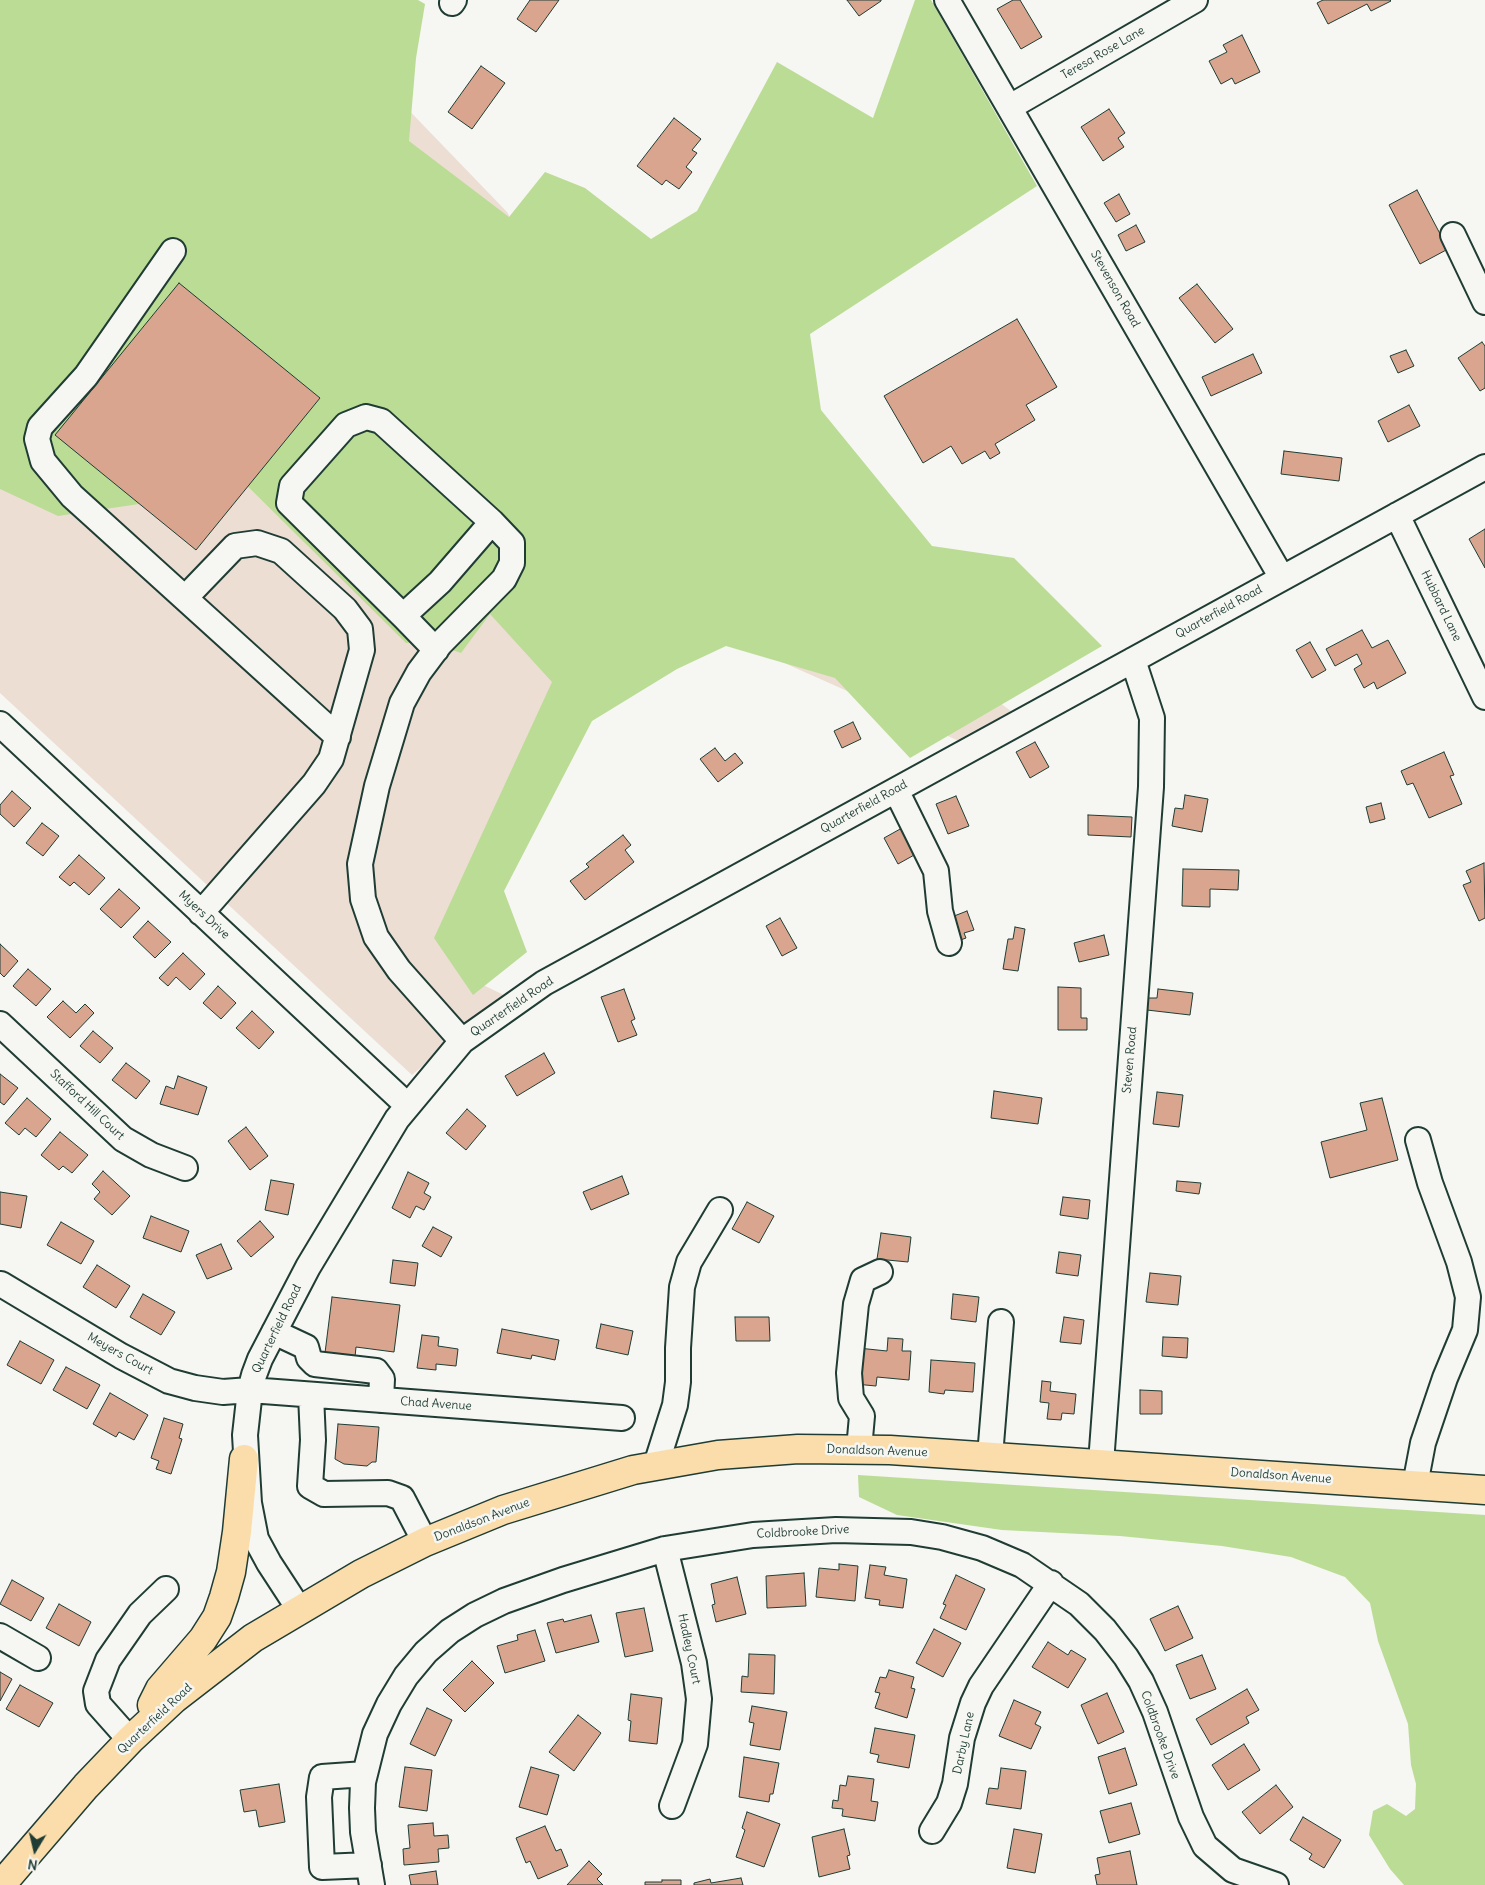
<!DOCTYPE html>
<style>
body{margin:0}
#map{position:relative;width:1485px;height:1885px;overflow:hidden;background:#f6f6f2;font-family:Delius,sans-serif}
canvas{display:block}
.north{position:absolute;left:10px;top:1825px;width:50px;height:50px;-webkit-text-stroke:4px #f6f6f2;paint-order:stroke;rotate:189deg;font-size:14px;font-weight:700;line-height:20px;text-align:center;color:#1f3d34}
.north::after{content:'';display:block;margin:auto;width:18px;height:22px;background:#1f3d34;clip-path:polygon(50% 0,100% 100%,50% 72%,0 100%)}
</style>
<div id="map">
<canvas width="1485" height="1885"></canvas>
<div class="north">N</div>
</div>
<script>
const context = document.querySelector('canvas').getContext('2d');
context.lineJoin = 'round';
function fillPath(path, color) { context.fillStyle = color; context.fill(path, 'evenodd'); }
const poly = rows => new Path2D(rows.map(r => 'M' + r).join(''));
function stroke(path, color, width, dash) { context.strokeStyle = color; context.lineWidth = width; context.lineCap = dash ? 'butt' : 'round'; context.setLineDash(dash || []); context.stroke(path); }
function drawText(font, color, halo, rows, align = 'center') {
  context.font = font + ' Delius,sans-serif'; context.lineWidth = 5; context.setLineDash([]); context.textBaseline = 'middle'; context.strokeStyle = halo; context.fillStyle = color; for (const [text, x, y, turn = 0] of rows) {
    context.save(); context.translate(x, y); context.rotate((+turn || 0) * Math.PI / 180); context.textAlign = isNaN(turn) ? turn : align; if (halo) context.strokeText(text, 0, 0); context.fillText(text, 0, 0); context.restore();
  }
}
fillPath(poly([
 [0,0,398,99,507,212,596,369,705,476,1012,712,959,741,706,628,607,679,460,974,504,995,412,1075,0,693]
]), '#edded4');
fillPath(poly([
 [0,0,418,0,425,4,416,58,409,141,509,217,545,172,585,188,651,239,697,211,777,62,873,118,915,0,931,0,1037,186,810,334,821,410,932,546,1014,558,1102,646,910,758,835,678,726,646,677,669,592,721,504,891,527,952,473,995,434,938,552,682,490,614,461,653,432,643,406,643,209,448,139,504,58,516,0,489],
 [858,1475,1485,1515,1485,1885,1404,1885,1390,1869,1369,1835,1373,1811,1387,1804,1406,1816,1415,1809,1416,1784,1411,1765,1408,1724,1378,1641,1370,1603,1345,1577,1291,1557,1222,1546,1120,1536,1002,1530,897,1515,859,1497]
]), '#bbdc95');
const building = poly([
 [530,0,559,0,536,32,517,19,530,0],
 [847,0,881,0,881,1,859,16,847,0],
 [1013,0,1020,0,1042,37,1021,49,997,9,1013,0],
 [1323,0,1390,0,1391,1,1371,11,1367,4,1328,24,1317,3,1323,0],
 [1242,35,1260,72,1235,84,1232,78,1221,84,1209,61,1227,52,1223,45,1242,35],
 [481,66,505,83,472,129,448,112,481,66],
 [1109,109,1125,133,1118,138,1124,147,1103,161,1081,127,1109,109],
 [674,118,701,139,692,150,697,153,686,167,692,172,679,189,666,180,662,185,637,166,674,118],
 [1417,190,1448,249,1420,264,1389,205,1417,190],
 [1119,194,1130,214,1116,222,1104,203,1119,194],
 [1136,225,1145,242,1126,251,1118,235,1136,225],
 [179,283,320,398,196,550,55,435,179,283],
 [1197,284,1233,329,1215,343,1179,298,1197,284],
 [1017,319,1057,387,1026,405,1035,420,995,444,1000,453,990,459,985,451,962,464,951,446,923,463,884,396,1017,319],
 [1482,342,1485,346,1485,388,1480,391,1458,358,1482,342],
 [1406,350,1414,366,1398,373,1390,356,1406,350],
 [1253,354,1262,373,1211,396,1202,377,1253,354],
 [1409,405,1420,426,1388,442,1378,421,1409,405],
 [1284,451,1342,458,1339,481,1281,474,1284,451],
 [1485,529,1485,568,1469,539,1485,529],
 [1362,630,1372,648,1388,640,1406,673,1377,689,1374,682,1364,688,1354,669,1362,664,1357,654,1335,666,1326,649,1362,630],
 [1310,642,1326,670,1312,678,1296,650,1310,642],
 [853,722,861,739,842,748,834,731,853,722],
 [1035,742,1049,767,1030,778,1016,752,1035,742],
 [715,748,725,761,735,753,743,763,718,782,700,759,715,748],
 [1444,752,1454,775,1450,776,1462,804,1429,818,1413,783,1407,785,1401,771,1444,752],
 [12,791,31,808,14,827,0,814,0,805,12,791],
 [1185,795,1208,799,1202,832,1172,826,1175,808,1183,809,1185,795],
 [956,796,969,826,948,834,936,804,956,796],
 [1381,803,1385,819,1370,823,1366,807,1381,803],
 [1088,815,1132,817,1131,837,1088,835,1088,815],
 [42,823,59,836,43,856,26,843,42,823],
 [902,828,916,854,898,864,884,838,902,828],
 [623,835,631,845,625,850,634,862,585,900,570,881,589,867,586,864,623,835],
 [79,855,105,878,89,895,74,882,70,886,59,877,79,855],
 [1484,863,1485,918,1479,921,1463,885,1471,882,1466,871,1484,863],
 [1183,869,1239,870,1238,890,1210,889,1210,907,1182,906,1183,869],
 [119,889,140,908,121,928,100,909,119,889],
 [967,911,974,930,964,933,966,938,958,941,949,918,967,911],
 [780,918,797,948,782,956,766,926,780,918],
 [148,921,171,942,155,958,133,937,148,921],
 [1015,927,1025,929,1018,971,1003,969,1008,939,1013,939,1015,927],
 [1104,935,1109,955,1079,962,1074,943,1104,935],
 [0,944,18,961,4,977,0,973,0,944],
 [183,953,205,974,190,990,176,977,168,986,159,978,183,953],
 [28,969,51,989,36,1006,13,986,28,969],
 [218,986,236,1003,221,1019,203,1003,218,986],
 [1058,987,1081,988,1081,1018,1087,1018,1087,1030,1058,1030,1058,987],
 [624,989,635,1019,631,1021,637,1035,618,1042,601,997,624,989],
 [1158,989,1193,993,1190,1015,1147,1010,1148,998,1157,998,1158,989],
 [63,1001,76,1013,85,1004,94,1013,70,1038,47,1017,63,1001],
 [252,1011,274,1032,259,1049,236,1028,252,1011],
 [93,1031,113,1048,100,1063,80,1046,93,1031],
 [544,1053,555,1073,517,1096,505,1076,544,1053],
 [126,1063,150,1081,136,1099,112,1080,126,1063],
 [0,1074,18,1088,4,1105,0,1102,0,1074],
 [178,1076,207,1087,198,1115,160,1104,166,1086,174,1089,178,1076],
 [994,1091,1042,1098,1038,1124,991,1118,994,1091],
 [1157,1092,1183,1095,1179,1127,1153,1124,1157,1092],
 [27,1098,51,1119,36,1137,25,1128,19,1135,5,1123,27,1098],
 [1382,1098,1398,1160,1330,1178,1321,1142,1367,1130,1360,1103,1382,1098],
 [467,1109,486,1126,466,1150,446,1133,467,1109],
 [246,1127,268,1156,250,1170,228,1141,246,1127],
 [60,1132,88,1155,72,1173,63,1166,59,1170,41,1155,60,1132],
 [103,1171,130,1196,112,1215,94,1199,100,1192,92,1184,103,1171],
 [408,1172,429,1183,424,1193,431,1197,424,1210,416,1206,410,1218,392,1208,408,1172],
 [622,1176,629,1194,591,1210,583,1192,622,1176],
 [271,1180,294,1184,288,1215,265,1210,271,1180],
 [1177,1181,1201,1183,1199,1194,1176,1191,1177,1181],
 [0,1192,27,1196,21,1228,0,1224,0,1192],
 [1063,1197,1090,1200,1088,1219,1060,1215,1063,1197],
 [747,1202,774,1216,759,1243,732,1229,747,1202],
 [151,1216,189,1231,181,1252,143,1238,151,1216],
 [260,1221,274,1237,251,1257,237,1241,260,1221],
 [61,1222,94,1241,81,1264,47,1245,61,1222],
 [433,1227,452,1237,441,1257,422,1246,433,1227],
 [881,1233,911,1237,908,1262,877,1259,881,1233],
 [221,1244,232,1269,207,1279,196,1255,221,1244],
 [1059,1252,1081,1255,1078,1276,1056,1273,1059,1252],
 [393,1260,418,1263,415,1286,390,1283,393,1260],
 [97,1265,130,1286,116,1308,83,1287,97,1265],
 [1150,1273,1181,1276,1178,1305,1146,1302,1150,1273],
 [143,1294,175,1312,161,1335,130,1317,143,1294],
 [953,1294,979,1297,976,1322,951,1319,953,1294],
 [332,1297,400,1305,394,1352,356,1347,355,1357,325,1353,332,1297],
 [735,1317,769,1317,770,1341,736,1341,735,1317],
 [1064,1317,1084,1320,1081,1344,1060,1342,1064,1317],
 [601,1324,633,1331,628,1355,596,1348,601,1324],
 [502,1329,559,1340,555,1360,532,1355,531,1359,497,1353,502,1329],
 [422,1335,439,1337,438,1346,458,1349,456,1366,436,1364,436,1370,417,1368,422,1335],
 [1163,1337,1188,1338,1187,1358,1162,1356,1163,1337],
 [888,1338,903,1339,902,1351,911,1351,909,1380,877,1377,876,1386,855,1384,858,1348,887,1351,888,1338],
 [20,1341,54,1360,41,1384,7,1365,20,1341],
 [931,1360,975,1363,973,1392,945,1390,944,1394,929,1392,931,1360],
 [66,1367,100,1385,87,1409,53,1390,66,1367],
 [1042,1381,1051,1382,1050,1391,1076,1394,1074,1414,1062,1413,1061,1420,1047,1419,1049,1403,1040,1402,1042,1381],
 [1140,1390,1162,1391,1162,1414,1140,1414,1140,1390],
 [110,1393,148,1415,134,1440,119,1432,116,1437,93,1424,110,1393],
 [164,1418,183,1424,179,1438,182,1439,171,1474,156,1469,159,1461,151,1458,164,1418],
 [338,1424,379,1427,376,1462,372,1462,367,1466,344,1464,335,1459,338,1424],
 [839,1564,858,1566,855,1601,816,1597,819,1568,839,1570,839,1564],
 [870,1565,886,1567,884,1575,907,1579,903,1608,879,1605,880,1600,865,1598,870,1565],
 [804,1573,806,1606,767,1608,766,1576,804,1573],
 [956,1575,985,1589,966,1630,940,1618,946,1605,943,1604,956,1575],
 [737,1577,746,1614,716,1622,712,1605,715,1604,711,1584,737,1577],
 [12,1580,44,1598,31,1621,0,1604,12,1580],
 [59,1604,91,1622,79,1646,46,1628,59,1604],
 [1178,1606,1193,1638,1165,1651,1150,1619,1178,1606],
 [644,1608,653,1651,625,1657,616,1613,644,1608],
 [591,1615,599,1642,556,1653,547,1623,563,1619,564,1622,591,1615],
 [934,1629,961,1643,943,1677,916,1663,934,1629],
 [535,1630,545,1661,505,1673,497,1646,518,1640,517,1635,535,1630],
 [1048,1642,1068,1655,1071,1650,1086,1659,1068,1688,1032,1667,1048,1642],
 [749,1654,775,1655,774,1694,741,1692,742,1676,748,1677,749,1654],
 [1202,1655,1216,1689,1190,1699,1176,1665,1202,1655],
 [472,1661,494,1683,465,1712,443,1690,472,1661],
 [889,1670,914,1677,911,1688,915,1689,907,1718,875,1708,880,1693,875,1692,880,1677,886,1678,889,1670],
 [0,1672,12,1679,0,1701,0,1672],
 [20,1685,53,1703,39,1727,6,1709,20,1685],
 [1247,1689,1259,1710,1246,1717,1249,1723,1211,1745,1196,1719,1247,1689],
 [1107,1693,1124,1732,1098,1744,1081,1705,1107,1693],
 [631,1694,662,1698,657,1744,629,1741,631,1721,628,1720,631,1694],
 [1014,1700,1041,1712,1035,1724,1041,1727,1031,1749,999,1736,1014,1700],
 [752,1706,787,1712,780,1750,750,1745,754,1723,749,1722,752,1706],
 [427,1708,452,1720,435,1756,410,1744,427,1708],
 [578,1715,601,1733,574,1771,549,1752,578,1715],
 [875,1728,915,1735,909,1768,877,1762,879,1755,870,1753,875,1728],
 [1244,1744,1260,1770,1228,1790,1212,1765,1244,1744],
 [1125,1748,1137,1785,1109,1794,1098,1757,1125,1748],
 [744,1757,779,1763,773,1794,770,1794,769,1802,739,1797,744,1757],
 [405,1767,432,1770,427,1811,399,1807,405,1767],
 [531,1767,559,1775,547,1815,519,1807,531,1767],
 [1001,1768,1026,1771,1021,1809,986,1804,989,1788,998,1789,1001,1768],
 [848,1776,874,1779,871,1801,878,1802,875,1821,842,1816,843,1809,832,1808,833,1800,838,1801,840,1785,846,1786,848,1776],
 [279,1784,285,1822,259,1827,256,1810,244,1812,240,1790,279,1784],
 [1276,1785,1293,1807,1260,1834,1242,1812,1276,1785],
 [1131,1803,1140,1834,1109,1843,1100,1811,1131,1803],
 [747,1812,780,1824,764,1867,736,1857,745,1830,742,1828,747,1812],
 [1303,1817,1341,1840,1324,1868,1309,1859,1312,1854,1290,1840,1303,1817],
 [433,1823,434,1836,448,1835,449,1848,438,1849,439,1862,404,1865,403,1849,410,1848,408,1825,433,1823],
 [545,1826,556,1851,561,1849,568,1866,538,1879,530,1861,526,1863,516,1838,545,1826],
 [844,1829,850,1855,847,1856,850,1869,819,1877,812,1837,844,1829],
 [1014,1829,1042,1834,1035,1873,1007,1868,1014,1829],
 [1130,1851,1137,1885,1097,1885,1095,1875,1100,1874,1097,1858,1130,1851],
 [589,1861,602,1874,597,1879,603,1885,567,1885,589,1861],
 [436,1871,438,1885,411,1885,409,1875,436,1871],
 [741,1878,743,1885,694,1885,694,1883,710,1879,711,1883,741,1878],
 [662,1880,681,1880,681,1885,645,1885,645,1882,662,1882,662,1880]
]);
fillPath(building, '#d9a58e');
stroke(building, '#1f3d34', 1);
const minor = poly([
 [947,0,1282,578],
 [452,3,454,0],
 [1010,107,1195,0],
 [1453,235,1485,302],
 [173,251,86,376,40,427,37,439,43,461,72,496,338,737],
 [366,417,381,421,492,522,440,582,403,616,289,503,292,486,346,425,366,417],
 [1397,515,1485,697],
 [185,598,235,546,257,543,281,551,345,609,360,629,362,650,331,759,314,784,201,913],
 [403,616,436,650],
 [0,724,407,1105],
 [896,790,936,871,940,911,949,943],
 [0,1024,123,1139,151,1155,185,1168],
 [462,1041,399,970,376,937,363,899,360,864,377,786,402,703,419,672,440,644,504,579,512,563,512,543,492,522],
 [1,1284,121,1356,169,1381,195,1388,223,1392,250,1390,622,1418],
 [274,1332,306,1347,309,1358,315,1364,376,1371,382,1379,381,1400],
 [311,1395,313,1440,310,1486,324,1494,388,1493,402,1498,425,1542],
 [859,1449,862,1416,851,1398,849,1373,856,1304,863,1280,880,1272],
 [990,1456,1001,1322],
 [1101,1463,1151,787,1152,718,1133,660],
 [656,1465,675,1405,678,1382,678,1348,682,1287,689,1262,720,1210],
 [1415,1485,1423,1443,1445,1378,1465,1330,1468,1297,1459,1262,1430,1183,1418,1140],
 [665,1549,694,1663,699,1699,695,1744,672,1806],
 [299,1609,269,1563,256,1539,249,1503,245,1435,250,1390,254,1375,260,1359,308,1267,397,1119,462,1041,544,983,1485,467],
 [0,1636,38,1658],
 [130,1740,98,1704,96,1691,108,1660,140,1614,166,1589],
 [365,1774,322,1777,319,1797,322,1867,369,1865],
 [932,1831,949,1803,955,1784,962,1738,973,1703,981,1686,1051,1583],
 [372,1885,363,1832,362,1808,363,1782,375,1734,389,1704,406,1676,426,1652,450,1631,475,1615,504,1601,563,1580,665,1549,753,1535,836,1530,911,1532,942,1537,982,1548,1022,1565,1079,1604,1105,1630,1126,1657,1141,1681,1155,1712,1191,1817,1205,1846,1233,1870,1276,1885]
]);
const major = poly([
 [152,1705,160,1689,203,1639,217,1617,224,1597,231,1572,237,1532,244,1459],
 [1,1885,86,1786,130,1740,174,1699,253,1638,361,1574,425,1542,503,1510,633,1470,718,1455,798,1449,890,1450,1485,1490]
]);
stroke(minor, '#1f3d34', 28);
stroke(major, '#1f3d34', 31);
stroke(minor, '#f6f6f2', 24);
stroke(major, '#fbddab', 28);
drawText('12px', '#1f3d34', '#f6f6f2', [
 ["Teresa Rose Lane",1103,53,-30],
 ["Stevenson Road",1115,289,60],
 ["Hubbard Lane",1441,606,64],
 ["Quarterfield Road",1219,612,-29],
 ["Quarterfield Road",864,807,-29],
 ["Myers Drive",204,915,43],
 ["Quarterfield Road",512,1007,-34],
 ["Steven Road",1130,1060,-85],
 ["Stafford Hill Court",87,1105,43],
 ["Quarterfield Road",277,1329,-64],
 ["Meyers Court",120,1354,29],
 ["Chad Avenue",436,1404,4],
 ["Donaldson Avenue",877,1451,2],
 ["Donaldson Avenue",1281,1476,4],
 ["Donaldson Avenue",482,1520,-21],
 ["Coldbrooke Drive",803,1532,-3],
 ["Hadley Court",689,1649,78],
 ["Quarterfield Road",155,1719,-43],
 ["Coldbrooke Drive",1160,1735,70],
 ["Darby Lane",964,1743,-78]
]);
</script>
